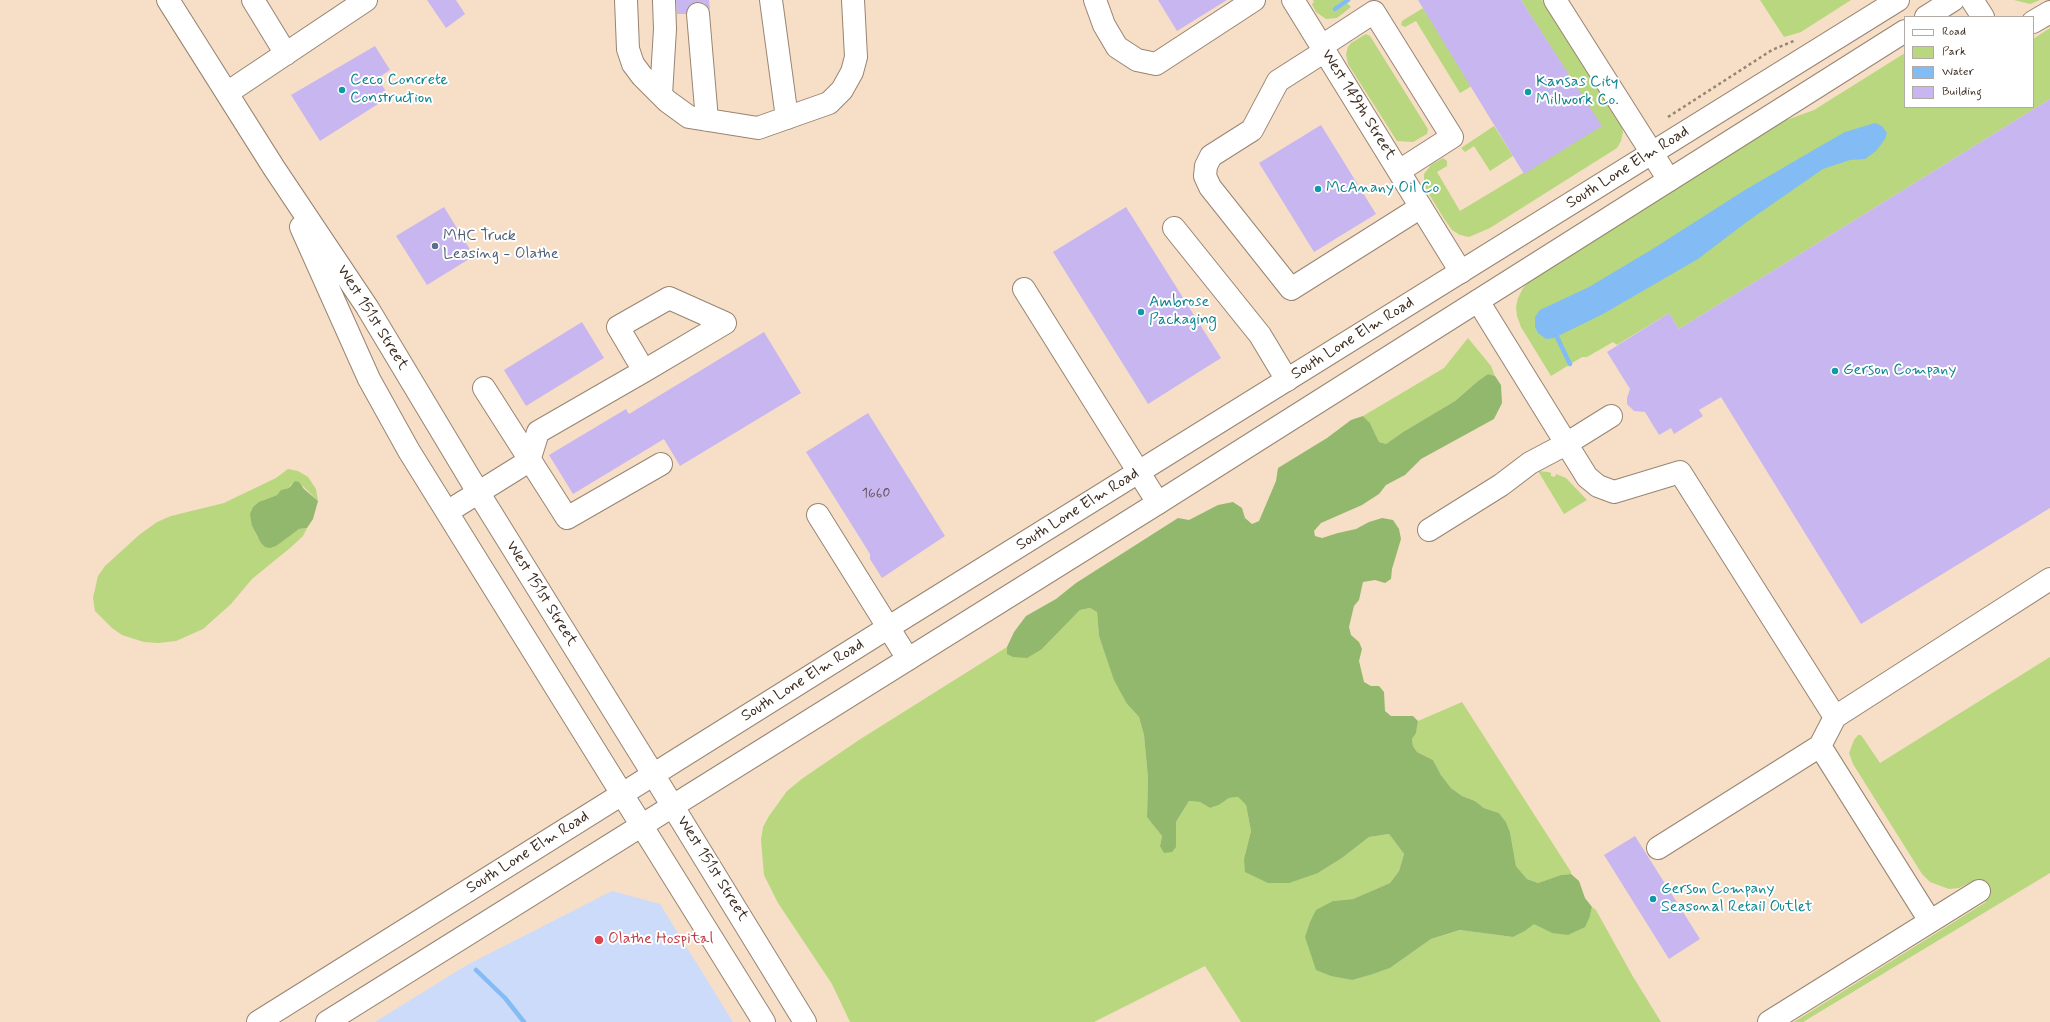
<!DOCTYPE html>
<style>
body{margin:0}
#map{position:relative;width:2050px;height:1022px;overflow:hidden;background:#f6dfc6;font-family:Mynerve,sans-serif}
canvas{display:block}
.legend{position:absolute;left:1904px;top:16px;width:130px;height:92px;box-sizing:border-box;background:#fff;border:1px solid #b1aaa5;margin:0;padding:5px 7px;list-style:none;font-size:12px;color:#3b2a1e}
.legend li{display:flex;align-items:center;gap:8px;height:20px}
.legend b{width:20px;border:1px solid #b1aaa5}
</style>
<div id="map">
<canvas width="2050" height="1022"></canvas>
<ul class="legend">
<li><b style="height:5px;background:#fff"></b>Road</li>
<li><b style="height:11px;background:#b8d77e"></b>Park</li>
<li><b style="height:11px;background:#83bcf4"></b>Water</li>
<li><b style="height:11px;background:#c8b6f0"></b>Building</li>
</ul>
</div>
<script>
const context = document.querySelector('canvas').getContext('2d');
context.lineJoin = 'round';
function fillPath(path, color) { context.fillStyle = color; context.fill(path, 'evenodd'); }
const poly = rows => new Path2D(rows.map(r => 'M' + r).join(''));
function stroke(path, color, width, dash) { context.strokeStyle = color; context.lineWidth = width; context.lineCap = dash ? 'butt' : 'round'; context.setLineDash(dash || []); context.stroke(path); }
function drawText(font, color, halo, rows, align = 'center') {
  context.font = font + ' Mynerve,sans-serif'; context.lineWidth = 4; context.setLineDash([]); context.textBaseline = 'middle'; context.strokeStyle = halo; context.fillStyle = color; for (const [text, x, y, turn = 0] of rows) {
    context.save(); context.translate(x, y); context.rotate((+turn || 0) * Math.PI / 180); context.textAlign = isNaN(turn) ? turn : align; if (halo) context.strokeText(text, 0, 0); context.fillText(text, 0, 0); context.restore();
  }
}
fillPath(poly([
 [612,891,660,904,733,1022,375,1022,467,965]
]), '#cbdbf9');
fillPath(poly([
 [1313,0,1345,0,1333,8,1335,11,1347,3,1351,7,1337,18,1326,19,1316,12,1312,4,1314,2],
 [1521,0,1542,0,1621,122,1623,132,1621,141,1617,148,1490,228,1469,237,1460,235,1452,230,1443,217,1424,186,1424,174,1431,165,1443,158,1447,161,1447,166,1437,172,1460,211,1601,126],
 [1760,0,1851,0,1801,32,1784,37],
 [2014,0,2040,0,2030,4],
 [1423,8,1472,86,1460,93,1416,21,1405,27,1401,25,1402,21],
 [2050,28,2050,99,1679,329,1669,313,1617,345,1613,342,1587,357,1582,357,1551,376,1521,327,1517,316,1516,307,1518,298,1523,288,1531,279,1784,121,1814,110,1905,53,1905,107,2033,107,2033,39],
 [1366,34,1370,36,1428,129,1427,134,1413,142,1397,141,1348,64,1346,54,1348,47,1351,43],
 [1494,126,1513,156,1490,171,1474,146,1465,152,1461,148],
 [1468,338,1491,366,1495,376,1488,374,1478,381,1455,401,1403,432,1386,444,1379,442,1370,423,1363,416,1444,368],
 [288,469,298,471,308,477,316,489,318,501,303,486,291,484,289,488,282,490,277,495,264,500,252,526,258,538,288,536,299,529,307,528,303,536,290,548,252,579,231,604,203,629,176,641,158,643,144,642,122,635,112,628,95,611,93,598,98,576,105,566,139,535,157,522,171,516,224,503,276,478],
 [1538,471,1548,472,1551,473,1551,476,1555,477,1556,474,1566,478,1587,500,1564,514],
 [1090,608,1097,612,1099,636,1127,704,1139,717,1144,735,1148,778,1147,816,1162,836,1160,846,1175,832,1176,822,1189,801,1200,802,1210,808,1219,805,1229,798,1238,797,1246,805,1251,831,1244,859,1318,873,1342,858,1369,837,1389,834,1404,854,1399,871,1390,883,1353,899,1333,901,1313,955,1317,970,1354,980,1390,968,1431,939,1461,930,1513,937,1525,931,1534,923,1552,933,1590,916,1592,907,1596,910,1632,975,1661,1022,1241,1022,1205,966,1094,1022,850,1022,832,984,778,903,764,875,761,840,763,827,769,816,787,791,803,778,859,740,1007,647,1007,654,1042,649,1080,610],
 [2050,657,2050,873,1803,1022,1794,1022,1986,902,1973,881,1959,888,1949,889,1930,882,1922,874,1853,764,1849,753,1854,740,1858,735,1861,735,1880,763],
 [1462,702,1571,872,1571,874,1561,875,1538,883,1527,879,1516,866,1510,832,1506,822,1499,813,1484,808,1475,801,1462,796,1451,788,1441,775,1433,760,1417,752,1413,746,1412,739,1416,732,1418,721]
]), '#b8d77e');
fillPath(poly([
 [1488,374,1495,376,1501,385,1502,403,1494,419,1421,459,1405,475,1386,485,1379,494,1362,505,1321,523,1314,531,1315,536,1322,538,1338,533,1356,529,1369,522,1382,518,1393,520,1399,529,1401,539,1392,569,1391,579,1385,583,1375,580,1363,582,1359,600,1354,606,1349,627,1351,635,1359,642,1362,649,1359,661,1364,682,1371,686,1379,686,1384,692,1385,711,1391,716,1413,716,1418,721,1416,733,1412,739,1413,746,1417,752,1433,760,1441,775,1451,788,1462,796,1475,801,1484,808,1499,813,1506,822,1510,832,1516,866,1527,879,1538,883,1561,875,1571,874,1579,881,1585,898,1592,907,1590,916,1585,927,1568,935,1552,933,1534,924,1525,931,1513,937,1460,930,1431,939,1390,968,1373,974,1353,980,1331,976,1316,970,1305,937,1310,922,1316,910,1333,901,1353,899,1390,883,1399,871,1404,854,1389,834,1369,837,1342,858,1318,873,1289,883,1268,883,1245,872,1244,859,1251,831,1246,805,1238,797,1229,798,1219,805,1210,808,1200,802,1189,801,1176,822,1176,847,1172,852,1164,853,1160,846,1162,836,1147,817,1148,778,1144,735,1139,717,1127,704,1114,680,1099,636,1097,612,1090,608,1080,610,1042,649,1027,658,1013,657,1007,654,1007,647,1014,632,1026,616,1056,599,1076,583,1178,518,1189,520,1218,505,1233,502,1242,508,1245,518,1252,524,1259,521,1276,481,1278,468,1327,438,1351,420,1363,416,1370,423,1379,442,1386,444,1403,432,1455,401,1478,381],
 [295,481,299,482,304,489,318,501,313,519,307,528,299,529,276,546,270,548,265,547,261,543,252,526,250,514,253,507,259,502,277,495,281,490,289,488]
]), '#92b86d');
fillPath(poly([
 [1875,123,1882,126,1887,133,1885,139,1876,151,1865,159,1850,160,1823,169,1748,221,1698,259,1603,314,1554,338,1546,339,1538,333,1535,327,1535,317,1540,310,1589,287,1651,250,1745,190,1824,144,1845,132]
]), '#83bcf4');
stroke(poly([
 [1335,9,1348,0],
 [1557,337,1570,364],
 [476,970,505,998,524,1022]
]), '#83bcf4', 4.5);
fillPath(poly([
 [427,0,456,0,465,14,446,28],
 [676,0,709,0,710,10,704,3,697,2,691,4,686,14,677,14],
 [1158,0,1227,0,1177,31],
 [1418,0,1521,0,1602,126,1524,174],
 [375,46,390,70,378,78,389,97,320,141,291,95],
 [2050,99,2050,508,1861,624,1721,397,1699,410,1703,416,1674,434,1671,428,1659,435,1645,412,1634,411,1627,404,1627,398,1630,389,1607,352,1669,313,1679,329],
 [1321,125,1376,214,1314,252,1259,163],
 [444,207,474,256,427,285,396,236],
 [1126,207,1221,358,1148,404,1053,252],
 [582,322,604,358,526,406,504,370],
 [764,332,801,393,680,466,664,439,573,494,549,455,626,409,629,414],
 [868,413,945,536,882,578,870,559,870,554,806,452],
 [1635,836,1700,939,1669,959,1604,855]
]), '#c8b6f0');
const minor = poly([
 [168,0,274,168,367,307,478,492,653,774],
 [253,0,286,54],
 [626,0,628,49,633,64,642,76,667,101,689,117,758,128,829,103,842,90,852,72,856,57,853,0],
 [771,0,787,118],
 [1095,0,1104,25,1117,47,1137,60,1156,64,1254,0],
 [1293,0,1461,272],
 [1555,0,1669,180],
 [1972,0,1983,17],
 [698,14,707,120],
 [2033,22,2050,12],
 [1322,46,1374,12,1452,137,1399,171],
 [1325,51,1278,81,1252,130,1211,156,1206,166,1205,176,1210,187,1291,289,1421,207],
 [227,93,366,0],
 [661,95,665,29,664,1],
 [301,227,369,379,409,451,622,794],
 [1174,228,1260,335,1287,380],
 [1024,289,1158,503],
 [1478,301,1587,477,1598,486,1614,492,1680,472,1835,717,2050,579],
 [484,388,567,518,661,464],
 [447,512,529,461,538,432,644,371,725,323,669,298,618,327,644,371],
 [818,515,908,659],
 [1429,530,1501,485,1530,463,1566,444,1611,416],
 [1820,746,1930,921],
 [1658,848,1820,746,1835,717],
 [1769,1022,1979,891]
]);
const major = poly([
 [1926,17,1953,0],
 [653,774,805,1022],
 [622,794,764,1022],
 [258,1022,889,627,1898,0],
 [327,1022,1158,503,1905,31]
]);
stroke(minor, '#988472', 24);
stroke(major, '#988472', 24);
stroke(poly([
 [1668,117,1772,50,1796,40]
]), '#988472', 2.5, [3, 3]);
stroke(minor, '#fff', 22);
stroke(major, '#fff', 22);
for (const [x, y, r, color] of [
 [342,90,4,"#0f9aa8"],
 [1528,92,4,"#0f9aa8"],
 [1318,189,4,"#0f9aa8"],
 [435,246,4,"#5c6f8a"],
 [1141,312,4,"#0f9aa8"],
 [1835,371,4,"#0f9aa8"],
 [1653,899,4,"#0f9aa8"],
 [599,940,5,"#e0444e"]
]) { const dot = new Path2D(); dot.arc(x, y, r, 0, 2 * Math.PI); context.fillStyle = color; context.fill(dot); stroke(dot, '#fff', 1.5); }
drawText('14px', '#5e4d52', null, [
 ["1660",876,494]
]);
drawText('16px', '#0d838f', '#fff', [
 ["Ceco Concrete",350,81],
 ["Construction",350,99],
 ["Kansas City",1536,83],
 ["Millwork Co.",1536,101],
 ["McAnany Oil Co",1326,189],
 ["Ambrose",1149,303],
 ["Packaging",1149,321],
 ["Gerson Company",1843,371],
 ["Gerson Company",1661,890],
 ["Seasonal Retail Outlet",1661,908]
], 'left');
drawText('16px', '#3b2a1e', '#fff', [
 ["West 149th Street",1358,105,58],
 ["South Lone Elm Road",1628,168,-32],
 ["West 151st Street",372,318,58],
 ["South Lone Elm Road",1353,339,-32],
 ["South Lone Elm Road",1078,510,-32],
 ["West 151st Street",541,594,58],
 ["South Lone Elm Road",803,681,-32],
 ["South Lone Elm Road",528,853,-32],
 ["West 151st Street",712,869,58]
]);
drawText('16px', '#4e5e75', '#fff', [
 ["MHC Truck",443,237],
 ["Leasing - Olathe",443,255]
], 'left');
drawText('16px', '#be3a42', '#fff', [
 ["Olathe Hospital",608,940]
], 'left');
</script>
